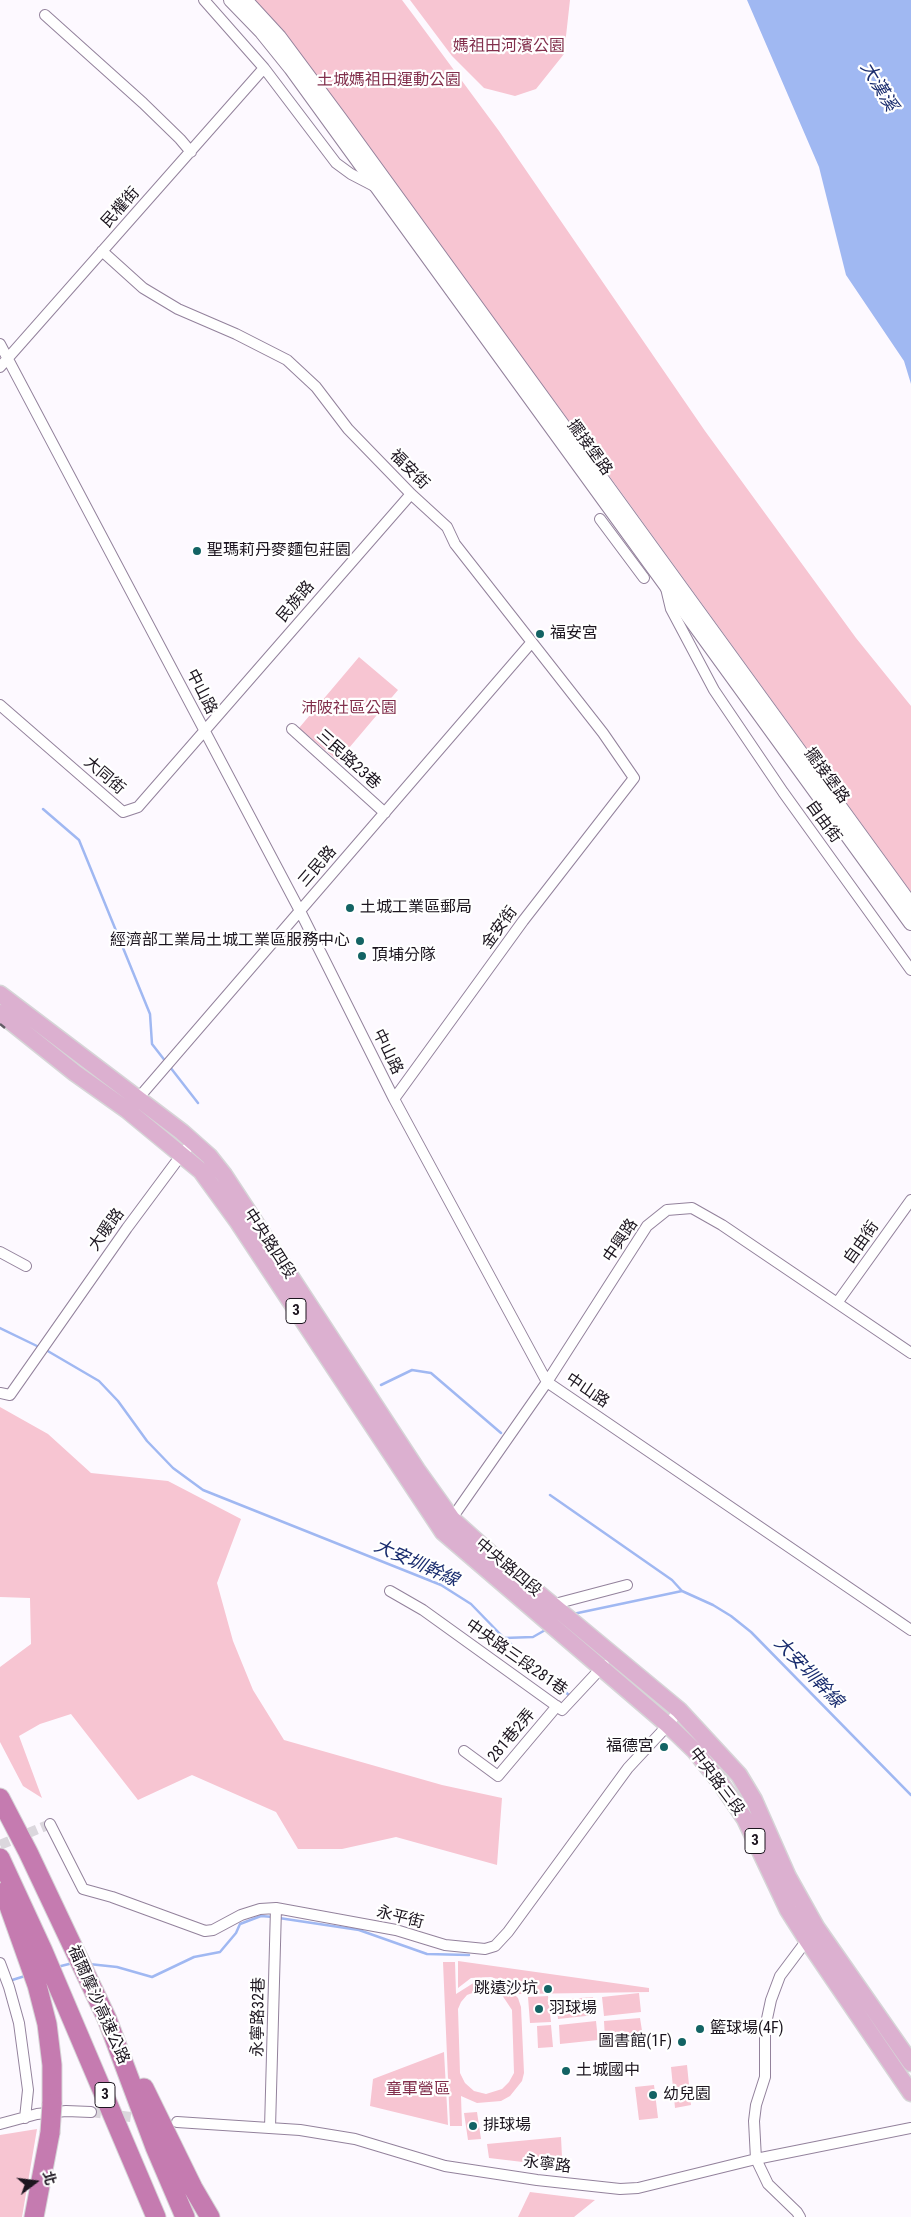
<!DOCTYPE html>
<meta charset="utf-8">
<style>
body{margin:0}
#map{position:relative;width:911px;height:2217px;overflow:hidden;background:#fdf9ff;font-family:"Roboto Condensed","Noto Sans TC",sans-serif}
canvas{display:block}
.north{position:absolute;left:10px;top:2157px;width:50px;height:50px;-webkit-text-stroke:4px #fff;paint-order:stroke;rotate:75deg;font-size:14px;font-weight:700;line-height:20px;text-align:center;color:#1c151f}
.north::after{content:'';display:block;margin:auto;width:18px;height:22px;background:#1c151f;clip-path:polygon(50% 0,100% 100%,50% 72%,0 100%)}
</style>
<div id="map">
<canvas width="911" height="2217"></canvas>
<div class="north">北</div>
</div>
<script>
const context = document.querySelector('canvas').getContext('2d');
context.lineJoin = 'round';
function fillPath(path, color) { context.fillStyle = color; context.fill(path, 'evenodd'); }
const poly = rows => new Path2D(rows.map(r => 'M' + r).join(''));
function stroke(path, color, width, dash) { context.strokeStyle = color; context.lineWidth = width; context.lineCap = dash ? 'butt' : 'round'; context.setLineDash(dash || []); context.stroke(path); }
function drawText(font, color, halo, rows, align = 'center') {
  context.font = font + ' "Roboto Condensed","Noto Sans TC",sans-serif'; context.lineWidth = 4.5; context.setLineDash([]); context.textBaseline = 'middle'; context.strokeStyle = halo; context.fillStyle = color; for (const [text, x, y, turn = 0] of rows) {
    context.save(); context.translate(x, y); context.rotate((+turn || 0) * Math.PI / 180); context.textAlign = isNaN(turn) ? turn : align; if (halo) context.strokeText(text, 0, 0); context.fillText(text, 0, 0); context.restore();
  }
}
fillPath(poly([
 [249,0,402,0,414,16,499,131,705,431,856,638,911,706,911,892,581,437,296,54],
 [410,0,570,0,564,54,536,89,515,96,484,88,452,56],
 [359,657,398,690,338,761,299,728],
 [0,1407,48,1434,91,1473,168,1481,241,1519,217,1583,233,1641,253,1690,284,1740,442,1785,502,1798,497,1865,396,1837,342,1849,298,1849,276,1812,192,1775,138,1800,71,1714,40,1724,19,1736,42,1798,23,1786,0,1742,0,1667,31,1644,30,1598,0,1597],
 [458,1961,649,1988,649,1992,519,1994,509,1983,491,1977,471,1978,458,1988],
 [443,1962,455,1962,456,1994,475,1982,495,1982,509,1989,518,1998,521,2007,524,2073,522,2081,510,2096,501,2101,477,2103,461,2096,462,2126,450,2126],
 [483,1989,493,1990,502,1995,512,2010,514,2073,509,2082,502,2089,486,2094,474,2091,465,2083,460,2073,458,2009,461,2002,467,1995],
 [639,1993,641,2012,604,2016,602,1997],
 [548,1996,551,2022,530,2023,528,1997],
 [593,1997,595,2015,558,2019,556,2000],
 [640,2018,643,2037,605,2040,604,2021],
 [596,2021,598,2040,560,2044,559,2025],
 [551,2025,553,2047,538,2048,537,2026],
 [444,2052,448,2125,370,2106,373,2079],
 [687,2065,691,2105,675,2108,671,2067],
 [654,2085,658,2118,639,2120,635,2087],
 [477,2112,481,2139,468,2140,464,2113],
 [37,2129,22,2217,0,2217,0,2135],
 [561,2137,562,2157,549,2156,548,2165,489,2158,487,2144],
 [530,2192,578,2198,595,2200,574,2217,518,2217]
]), '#f7c5d2');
fillPath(poly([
 [747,0,911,0,911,384,904,361,846,275,819,167]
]), '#a0b8f2');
stroke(poly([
 [43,809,79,840,150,1014,152,1044,166,1062],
 [170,1067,198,1103],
 [0,1328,39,1347],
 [46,1350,99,1381,118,1401,147,1441,173,1468,203,1490,441,1585,471,1604,504,1638,533,1637,547,1629],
 [381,1385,412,1370,431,1373,501,1433],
 [550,1495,672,1580,682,1591],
 [573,1614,682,1591,713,1605,731,1616,751,1632,911,1795],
 [504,1638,570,1696],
 [279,1918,359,1930,427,1954,469,1955],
 [89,1964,117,1967,152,1977,194,1957,220,1952,236,1933,240,1924,261,1916,273,1917],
 [57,1967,73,1963],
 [9,1981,25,1976]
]), '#a0b8f2', 2.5);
stroke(poly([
 [0,1845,50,1824],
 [91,2112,147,2119]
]), '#dbd7dd', 10, [10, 5]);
const minor = poly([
 [204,0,264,68,336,163,351,174,376,187],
 [45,15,143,103,180,139,191,152],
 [102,251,143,288,178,309,236,334,287,360,316,387,348,429,411,494,447,527,455,544,603,733,634,778,523,921,394,1099],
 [0,344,300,911,394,1099,547,1382,911,1630],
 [0,367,264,68],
 [600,519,644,578],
 [666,588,671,609,714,690,783,792,911,970],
 [0,705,123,812,138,807,411,494],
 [292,729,385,813],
 [135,1102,531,643],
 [0,1252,26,1266],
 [837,1303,911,1200],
 [0,1393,10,1395,127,1228,182,1154,194,1141],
 [450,1521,547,1382,647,1226,667,1210,692,1208,722,1225,911,1353],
 [390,1591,423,1610,562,1710,604,1665],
 [551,1605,627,1585],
 [464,1751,498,1776,557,1706],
 [50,1824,83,1889,112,1897,205,1931,213,1930,241,1915,260,1909,276,1908,396,1930,445,1945,485,1949,495,1946,508,1932,628,1768,668,1725,679,1710],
 [0,1963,9,1987,19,2023,28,2090,25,2118],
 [177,2122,300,2130,355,2139,445,2166,537,2180,620,2189,638,2188,756,2159,911,2128],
 [0,2124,37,2114,66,2111,91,2112],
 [270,2128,276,1908],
 [800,2217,797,2212,768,2184,756,2159,754,2121,756,2105,765,2077,765,2028,771,2000,780,1976,807,1940]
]);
const tertiary = poly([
 [231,0,262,32,291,68,911,923],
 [245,0,279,37,340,119,911,905]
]);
const primary = poly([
 [0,994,182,1132,209,1156,224,1175,417,1470,452,1519,491,1554,679,1710,739,1775,754,1800,788,1877,816,1927,911,2063],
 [0,1013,75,1073,127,1110,201,1171,238,1222,443,1532,668,1725,695,1751,720,1782,745,1819,788,1910,807,1940,911,2093]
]);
const motorway = poly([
 [0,1798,28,1852,107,2019,155,2147,185,2217],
 [0,1858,43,1951,156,2217],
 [4,1892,37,1985,47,2024,52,2065,52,2104],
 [144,2088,193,2188,210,2217],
 [34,2217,50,2133]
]);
stroke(minor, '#93829c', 12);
stroke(tertiary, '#93829c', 16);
stroke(primary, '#d6d5d7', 19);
stroke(motorway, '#d6d5d7', 21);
stroke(minor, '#fff', 10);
stroke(tertiary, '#fff', 14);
stroke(primary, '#dcb0d0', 16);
stroke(motorway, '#c57bb0', 19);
stroke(poly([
 [0,1024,5,1028]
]), '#635d66', 2.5, [8, 4]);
const motorwayBridge = poly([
 [50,2133,52,2104]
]);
stroke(motorwayBridge, '#d6d5d7', 21, []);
stroke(motorwayBridge, '#c57bb0', 19);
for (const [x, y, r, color] of [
 [197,551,5,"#136364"],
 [540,634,5,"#136364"],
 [350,908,5,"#136364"],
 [360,941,5,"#136364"],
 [362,956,5,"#136364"],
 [664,1747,5,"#136364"],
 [548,1989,5,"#136364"],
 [539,2009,5,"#136364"],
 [700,2029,5,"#136364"],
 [682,2042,5,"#136364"],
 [566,2071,5,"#136364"],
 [653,2095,5,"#136364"],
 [473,2126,5,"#136364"]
]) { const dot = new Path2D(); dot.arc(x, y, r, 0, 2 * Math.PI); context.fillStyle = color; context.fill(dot); stroke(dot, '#fff', 2); }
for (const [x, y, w] of [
 [296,1311,20],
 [755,1841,20],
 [105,2095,20]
]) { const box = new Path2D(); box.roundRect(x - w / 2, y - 12.5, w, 25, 4); context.fillStyle = '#fff'; context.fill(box); stroke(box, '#1c151f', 1); }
drawText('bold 15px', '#1c151f', null, [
 ["3",296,1311],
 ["3",755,1841],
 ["3",105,2095]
]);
drawText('16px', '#822f4c', '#fff', [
 ["媽祖田河濱公園",509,47],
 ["土城媽祖田運動公園",389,81],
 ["沛陂社區公園",349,709],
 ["童軍營區",418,2090]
]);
drawText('16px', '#1c151f', '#fff', [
 ["民權街",121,208,-48],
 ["擺接堡路",589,448,54],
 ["福安街",409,470,45],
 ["民族路",296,602,-50],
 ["中山路",201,692,63],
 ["三民路23巷",348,760,42],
 ["大同街",104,776,41],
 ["擺接堡路",826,776,54],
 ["自由街",823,822,54],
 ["三民路",318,867,-49],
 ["金安街",500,928,-54],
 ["中山路",387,1052,64],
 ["大暖路",107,1230,-54],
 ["中興路",621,1241,-56],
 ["自由街",862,1243,-55],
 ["中央路四段",269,1244,57],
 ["中山路",587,1391,34],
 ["中央路四段",508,1568,40],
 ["中央路三段281巷",516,1658,35],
 ["281巷2弄",512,1736,-50],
 ["中央路三段",716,1782,53],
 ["永平街",400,1918,14],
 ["福爾摩沙高速公路",98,2005,66],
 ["永寧路32巷",259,2017,-89],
 ["永寧路",547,2165,7]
]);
drawText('16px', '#1c151f', '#fff', [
 ["聖瑪莉丹麥麵包莊園",207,551],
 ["福安宮",550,634],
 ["土城工業區郵局",360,908],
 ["經濟部工業局土城工業區服務中心",350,941,"right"],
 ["頂埔分隊",372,956],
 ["福德宮",654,1747,"right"],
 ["跳遠沙坑",538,1989,"right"],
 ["羽球場",549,2009],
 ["籃球場(4F)",710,2029],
 ["圖書館(1F)",672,2042,"right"],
 ["土城國中",576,2071],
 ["幼兒園",663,2095],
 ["排球場",483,2126]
], 'left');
drawText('italic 18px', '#192c6e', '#fff', [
 ["大漢溪",878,87,59],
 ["大安圳幹線",416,1564,24],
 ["大安圳幹線",808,1673,46]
]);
</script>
